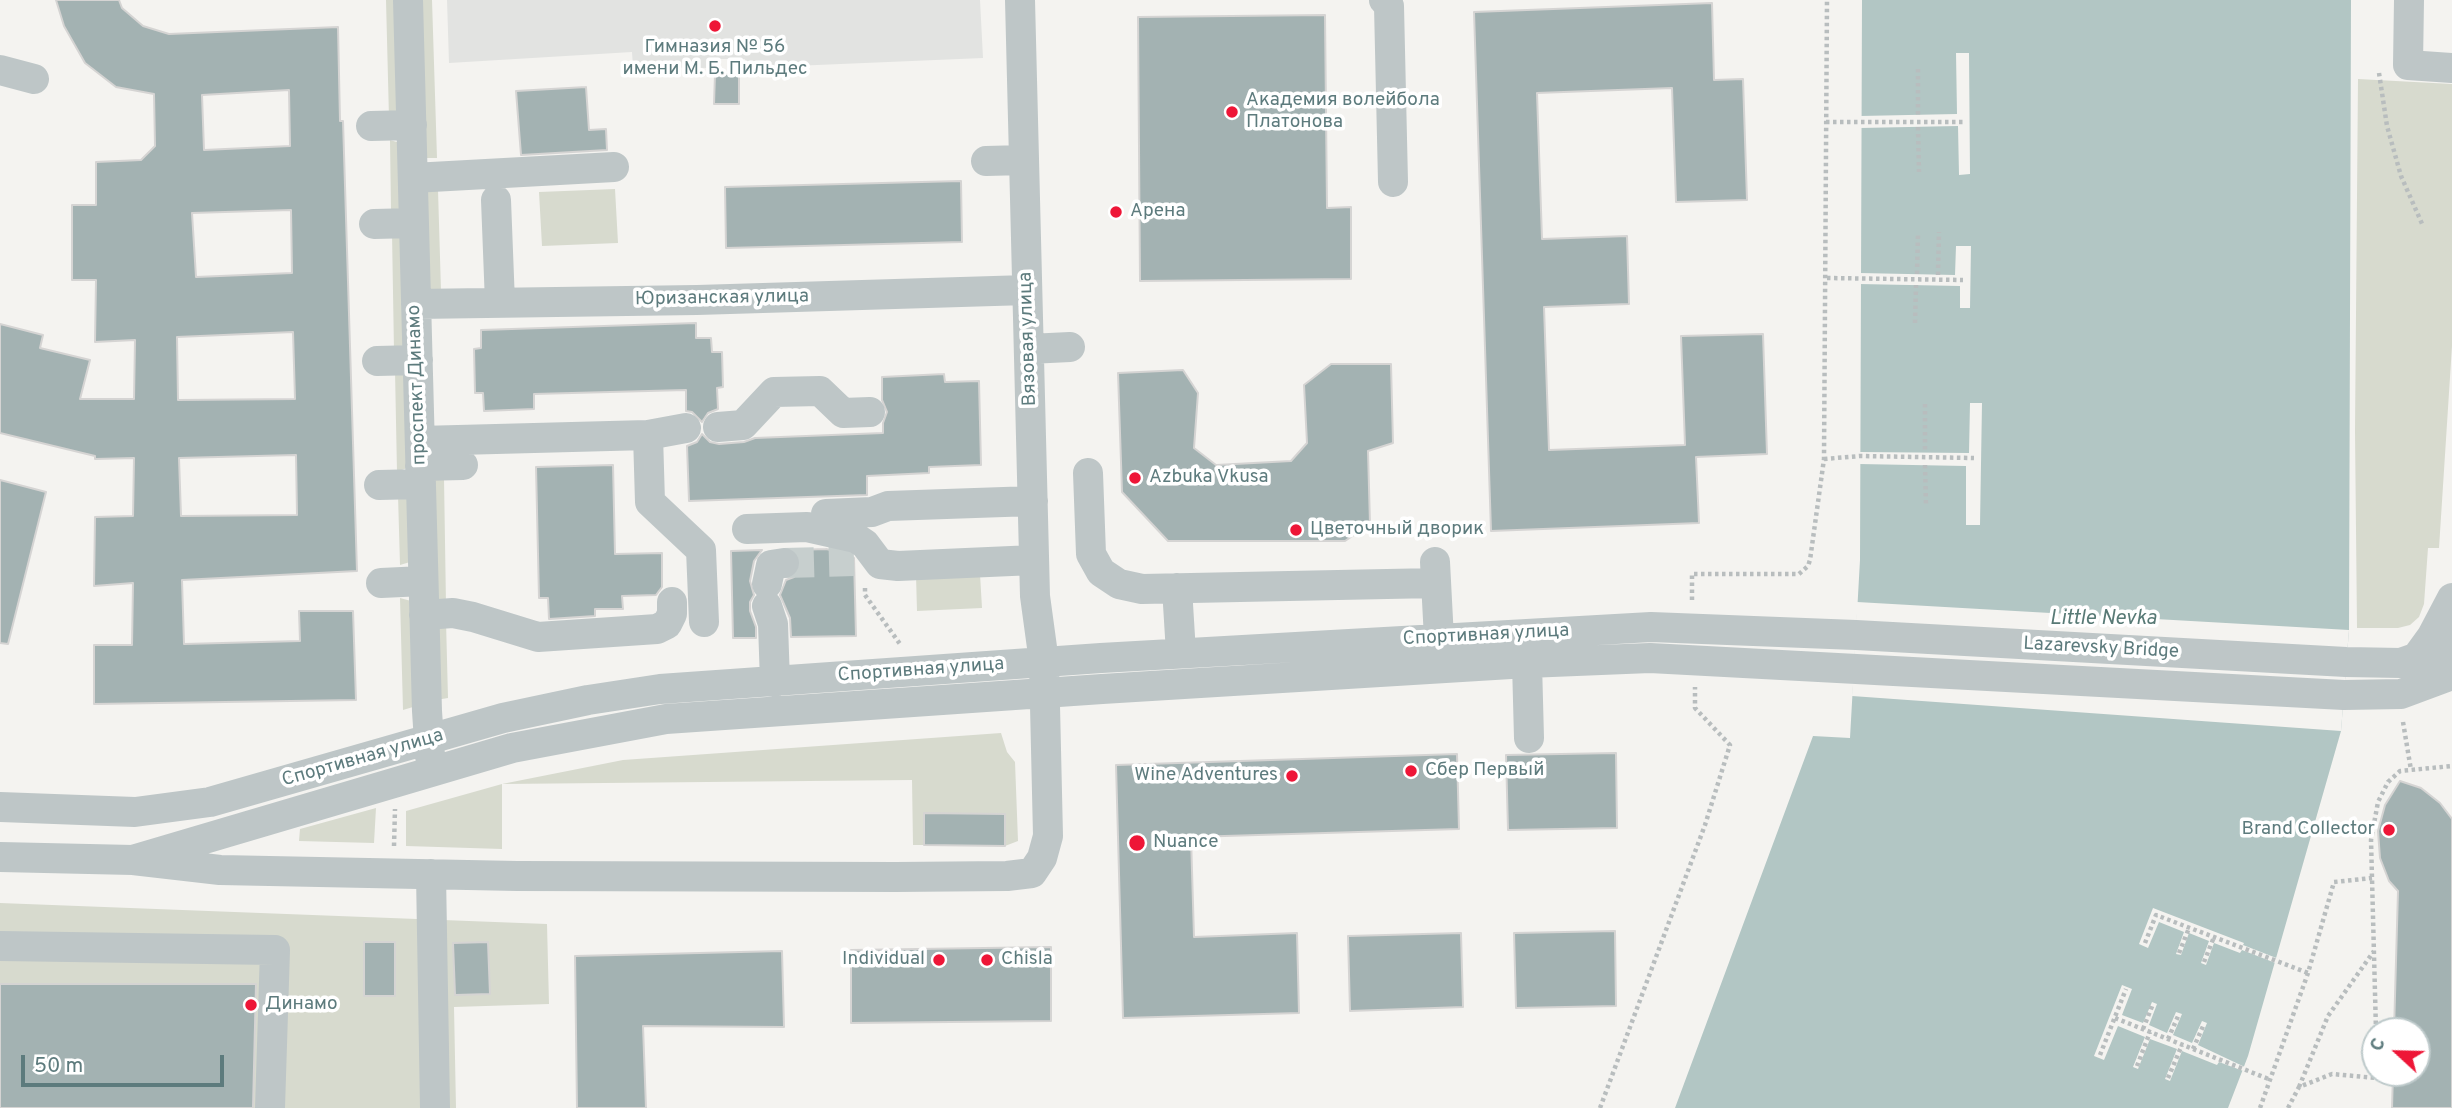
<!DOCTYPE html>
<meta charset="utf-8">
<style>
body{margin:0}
#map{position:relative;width:2452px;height:1108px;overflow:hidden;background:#f4f3f0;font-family:Overpass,sans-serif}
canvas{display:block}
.north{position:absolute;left:2361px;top:1017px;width:70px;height:70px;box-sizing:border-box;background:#fff;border:2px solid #becacb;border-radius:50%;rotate:292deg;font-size:19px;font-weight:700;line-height:28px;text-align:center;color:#5d7b7d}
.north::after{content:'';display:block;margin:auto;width:24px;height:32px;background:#ee1637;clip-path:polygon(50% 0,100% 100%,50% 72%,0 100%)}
.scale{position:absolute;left:21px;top:1055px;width:203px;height:32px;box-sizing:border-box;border:4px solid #5d7b7d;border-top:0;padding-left:9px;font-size:21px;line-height:24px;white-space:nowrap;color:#5d7b7d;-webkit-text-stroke:5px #fff;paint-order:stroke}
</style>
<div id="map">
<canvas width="2452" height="1108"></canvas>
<div class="north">С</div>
<div class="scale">50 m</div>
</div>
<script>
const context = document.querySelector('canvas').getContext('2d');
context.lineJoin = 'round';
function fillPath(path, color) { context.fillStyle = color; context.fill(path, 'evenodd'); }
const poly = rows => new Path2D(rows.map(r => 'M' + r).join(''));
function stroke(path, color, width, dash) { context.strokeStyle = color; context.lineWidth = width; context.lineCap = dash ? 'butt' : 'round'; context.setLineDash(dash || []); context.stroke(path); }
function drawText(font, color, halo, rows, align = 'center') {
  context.font = font + ' Overpass,sans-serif'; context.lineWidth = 7; context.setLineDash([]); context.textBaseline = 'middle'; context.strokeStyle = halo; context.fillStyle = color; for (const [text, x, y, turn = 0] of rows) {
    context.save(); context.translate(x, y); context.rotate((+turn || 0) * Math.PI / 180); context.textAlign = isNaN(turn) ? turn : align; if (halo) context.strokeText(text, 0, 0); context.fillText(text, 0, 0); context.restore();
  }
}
fillPath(poly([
 [447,0,980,0,983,58,746,68,745,59,710,59,710,68,633,67,632,52,449,63]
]), '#e2e3e1');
fillPath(poly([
 [386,0,397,0,400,114,389,118],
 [417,0,432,0,437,158,422,158],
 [2358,79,2452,84,2452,346,2439,548,2428,548,2424,604,2419,617,2410,625,2398,628,2357,628,2355,431],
 [390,140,400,143,402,209,391,210],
 [615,189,618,243,542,246,539,192],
 [438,190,441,291,428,290,423,191],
 [392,233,403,237,405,347,394,351],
 [395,371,406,374,407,468,397,472],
 [444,478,446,605,436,604,431,480],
 [398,495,408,499,410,562,400,565],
 [980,574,982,608,917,611,916,575],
 [400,598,411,601,413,707,403,710],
 [446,621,448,698,436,700,435,624],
 [1001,733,1007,752,1015,762,1018,841,1005,846,1005,814,925,813,924,845,913,845,912,780,502,784,502,849,406,846,406,811,502,784,623,760],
 [376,808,374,843,299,841,300,829],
 [0,903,547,924,549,1004,454,1007,456,1108,0,1108]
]), '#d7dace');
fillPath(poly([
 [1862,0,2351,0,2349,630,2341,731,2248,1056,2228,1108,1675,1108,1813,736,1850,738,1860,560]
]), '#b2c6c4');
fillPath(poly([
 [1956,53,1969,53,1970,174,1959,175,1958,126,1860,128,1860,116,1957,114],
 [1956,246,1971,246,1970,308,1960,308,1960,286,1859,284,1860,273,1955,275],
 [1970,403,1982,403,1980,525,1966,525,1966,466,1859,464,1860,452,1969,453],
 [1857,602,2349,630,2341,731,1852,696],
 [2153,908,2244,943,2243,945,2279,959,2278,964,2242,950,2240,953,2214,943,2206,965,2201,963,2209,941,2189,933,2181,955,2176,954,2184,932,2159,922,2148,948,2139,944],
 [2122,985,2132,989,2122,1015,2143,1023,2152,1002,2157,1004,2149,1025,2167,1033,2176,1012,2182,1014,2173,1035,2192,1043,2202,1021,2207,1023,2198,1045,2247,1068,2246,1072,2219,1062,2217,1065,2182,1051,2170,1081,2165,1079,2177,1049,2150,1039,2138,1069,2133,1067,2145,1037,2118,1026,2104,1060,2094,1056]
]), '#f4f3f0');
const building = poly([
 [56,0,119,0,122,8,143,26,169,34,338,27,340,121,343,121,357,571,182,580,184,644,300,641,299,611,353,611,356,700,94,704,94,645,132,645,133,583,94,586,95,517,133,516,134,458,95,459,95,456,0,433,0,324,43,335,40,348,90,360,80,399,134,399,135,340,95,342,96,280,72,280,72,205,96,205,96,162,141,160,155,146,154,94,116,87,85,63,64,26,56,0],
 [289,90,290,146,204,150,202,95,289,90],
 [291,210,292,273,196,277,192,213,291,210],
 [293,332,295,399,178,400,177,337,293,332],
 [296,455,297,515,181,516,179,458,296,455],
 [1712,3,1714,80,1743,79,1747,200,1676,202,1672,88,1537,93,1542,239,1627,236,1629,304,1544,307,1549,450,1685,445,1681,336,1763,334,1767,454,1696,457,1699,523,1491,531,1474,12,1712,3],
 [1325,15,1327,208,1351,207,1351,279,1140,281,1138,17,1325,15],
 [715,74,739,74,739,104,714,104,715,74],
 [586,87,589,130,606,129,607,150,521,155,516,91,586,87],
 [961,181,962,242,726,248,725,187,961,181],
 [696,323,696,338,711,338,712,352,722,352,723,387,717,388,718,409,708,413,702,422,692,412,686,411,686,390,534,394,534,409,484,411,483,393,475,393,474,349,481,348,481,330,696,323],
 [1331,364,1391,364,1393,443,1368,451,1370,524,1345,541,1168,541,1122,492,1118,373,1183,370,1198,393,1194,448,1216,465,1291,461,1307,443,1304,385,1331,364],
 [944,374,945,382,979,381,981,465,929,467,929,473,867,476,867,495,689,501,687,446,697,442,702,434,710,442,719,444,744,442,755,438,883,433,883,423,887,412,882,400,882,377,944,374],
 [613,465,615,554,662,553,662,587,656,595,622,596,623,609,595,609,595,616,549,619,548,598,539,598,536,467,613,465],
 [0,480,46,492,8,644,0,643,0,480],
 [826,549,849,554,854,558,856,636,791,637,790,618,780,595,786,580,794,577,800,569,801,560,795,550,826,549],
 [762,550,754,561,750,581,754,595,750,602,750,611,756,627,756,638,733,638,731,551,762,550],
 [1616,753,1617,828,1508,830,1506,755,1616,753],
 [1457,754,1459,829,1191,837,1194,937,1297,933,1299,1013,1123,1018,1116,765,1457,754],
 [2400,781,2421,788,2440,803,2452,819,2452,1108,2392,1108,2393,1073,2417,1073,2417,1031,2394,1031,2398,891,2389,881,2380,858,2378,831,2385,805,2400,781],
 [924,813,1005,814,1005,846,924,845,924,813],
 [1615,931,1616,1006,1516,1008,1514,933,1615,931],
 [1461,933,1463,1007,1350,1011,1348,936,1461,933],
 [364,942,395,942,395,996,364,996,364,942],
 [488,942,490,994,455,995,453,943,488,942],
 [1051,947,1051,1021,851,1023,851,950,1051,947],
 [782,951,784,1027,643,1026,646,1108,577,1108,575,956,782,951],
 [0,984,256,984,253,1108,0,1108,0,984]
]);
fillPath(building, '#a3b2b2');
stroke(building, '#d5d4d3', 2);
stroke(poly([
 [784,563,854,561]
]), '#c7cfce', 30, [30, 15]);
stroke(poly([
 [1918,69,1918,115],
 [2379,73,2387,126,2401,176,2423,226],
 [1826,122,1964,122],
 [1918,127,1919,172],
 [1917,274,1918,233],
 [1938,275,1939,232],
 [1827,278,1963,280],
 [1915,323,1916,285],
 [1925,404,1925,453],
 [1824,459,1860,456,1974,458],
 [1925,465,1926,506],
 [865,588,865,595,900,644],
 [1692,600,1692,574,1799,574,1808,566,1810,560,1824,459,1827,0],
 [2403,722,2411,770],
 [394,846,395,809],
 [2145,943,2156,915,2308,973],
 [2179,953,2189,928],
 [2204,962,2214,937],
 [2115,1018,2271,1080],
 [2143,1029,2153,1004],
 [2376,1031,2371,840,2378,802,2388,782,2400,771,2452,766],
 [2168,1039,2179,1014],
 [2193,1049,2204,1024],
 [2100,1055,2126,989],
 [2137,1066,2150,1032],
 [2168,1078,2182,1045],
 [2299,1087,2328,1016,2374,951],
 [1600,1108,1705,825,1730,745,1695,708,1695,687],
 [2260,1108,2308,973,2334,882,2372,878],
 [2288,1108,2299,1087,2332,1074,2376,1078,2376,1073]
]), '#b8bdbe', 4.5, [3.5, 3.5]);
stroke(poly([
 [408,0,427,711,430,756],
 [1384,0,1389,6,1393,182],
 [2409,0,2408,65,2452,68],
 [0,70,34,79],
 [371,126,412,125],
 [986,161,1024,160],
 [413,178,614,167],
 [496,200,500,303],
 [374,224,414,223],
 [416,304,697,300,1027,290],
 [1029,349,1070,347],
 [377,361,418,360],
 [718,427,743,425,774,392,820,391,843,413,870,412],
 [648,435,650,502,701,550,704,622],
 [420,441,648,435,686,428],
 [420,466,463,465],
 [1088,473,1091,554,1101,572,1119,584,1142,589,1436,583],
 [379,485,421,484],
 [826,514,872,512,888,506,1033,501],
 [747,529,807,527,856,538,865,544,880,564,898,566,1034,560],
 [1435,562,1439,639],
 [381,583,423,581],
 [767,584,771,565,784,563],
 [1177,588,1181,653],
 [767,606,773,624,775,682],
 [424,615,453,613,473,617,538,637,657,629,667,624,672,614,672,602],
 [2416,658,2432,636,2452,598],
 [1527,663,1529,738],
 [0,807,135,812,210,802,503,718,588,700,660,689,1101,658,1651,627,1856,635,2346,662,2401,663,2452,645],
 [0,857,133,860,220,870,517,876,896,877,1007,876,1032,873,1042,858,1048,836,1044,662,1035,596,1020,0],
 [133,860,512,748,666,719,1102,689,1527,663,1650,658,2344,695,2401,694,2452,675],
 [431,874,435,1108],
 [0,946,275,950,270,1108]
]), '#bec6c7', 30);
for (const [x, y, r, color] of [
 [715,26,7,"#ee1637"],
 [1232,112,7,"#ee1637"],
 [1116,212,7,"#ee1637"],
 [1135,478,7,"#ee1637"],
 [1296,530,7,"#ee1637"],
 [1411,771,7,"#ee1637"],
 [1292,776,7,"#ee1637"],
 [2389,830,7,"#ee1637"],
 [1137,843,9,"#ee1637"],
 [939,960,7,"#ee1637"],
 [987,960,7,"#ee1637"],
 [251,1005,7,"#ee1637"]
]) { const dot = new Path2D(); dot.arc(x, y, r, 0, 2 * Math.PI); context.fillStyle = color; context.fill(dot); stroke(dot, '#fff', 2.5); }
drawText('19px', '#5d7b7d', '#fff', [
 ["Гимназия № 56",715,48,"center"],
 ["имени М. Б. Пильдес",715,70,"center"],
 ["Академия волейбола",1246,101],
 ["Платонова",1246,123],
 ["Арена",1130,212],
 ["Azbuka Vkusa",1149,478],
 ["Цветочный дворик",1310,530],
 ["Сбер Первый",1425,771],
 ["Wine Adventures",1278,776,"right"],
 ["Brand Collector",2375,830,"right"],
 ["Nuance",1153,843],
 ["Individual",925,960,"right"],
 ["Chisla",1001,960],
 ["Динамо",265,1005]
], 'left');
drawText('19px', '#5d7b7d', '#fff', [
 ["Юризанская улица",722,299,-1],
 ["Вязовая улица",1029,339,-92],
 ["проспект Динамо",418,385,-92],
 ["Спортивная улица",1486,636,-3],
 ["Lazarevsky Bridge",2101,649,3],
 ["Спортивная улица",921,671,-4],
 ["Спортивная улица",363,759,-16]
]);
drawText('italic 21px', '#587a76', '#fff', [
 ["Little Nevka",2103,620]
]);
</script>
